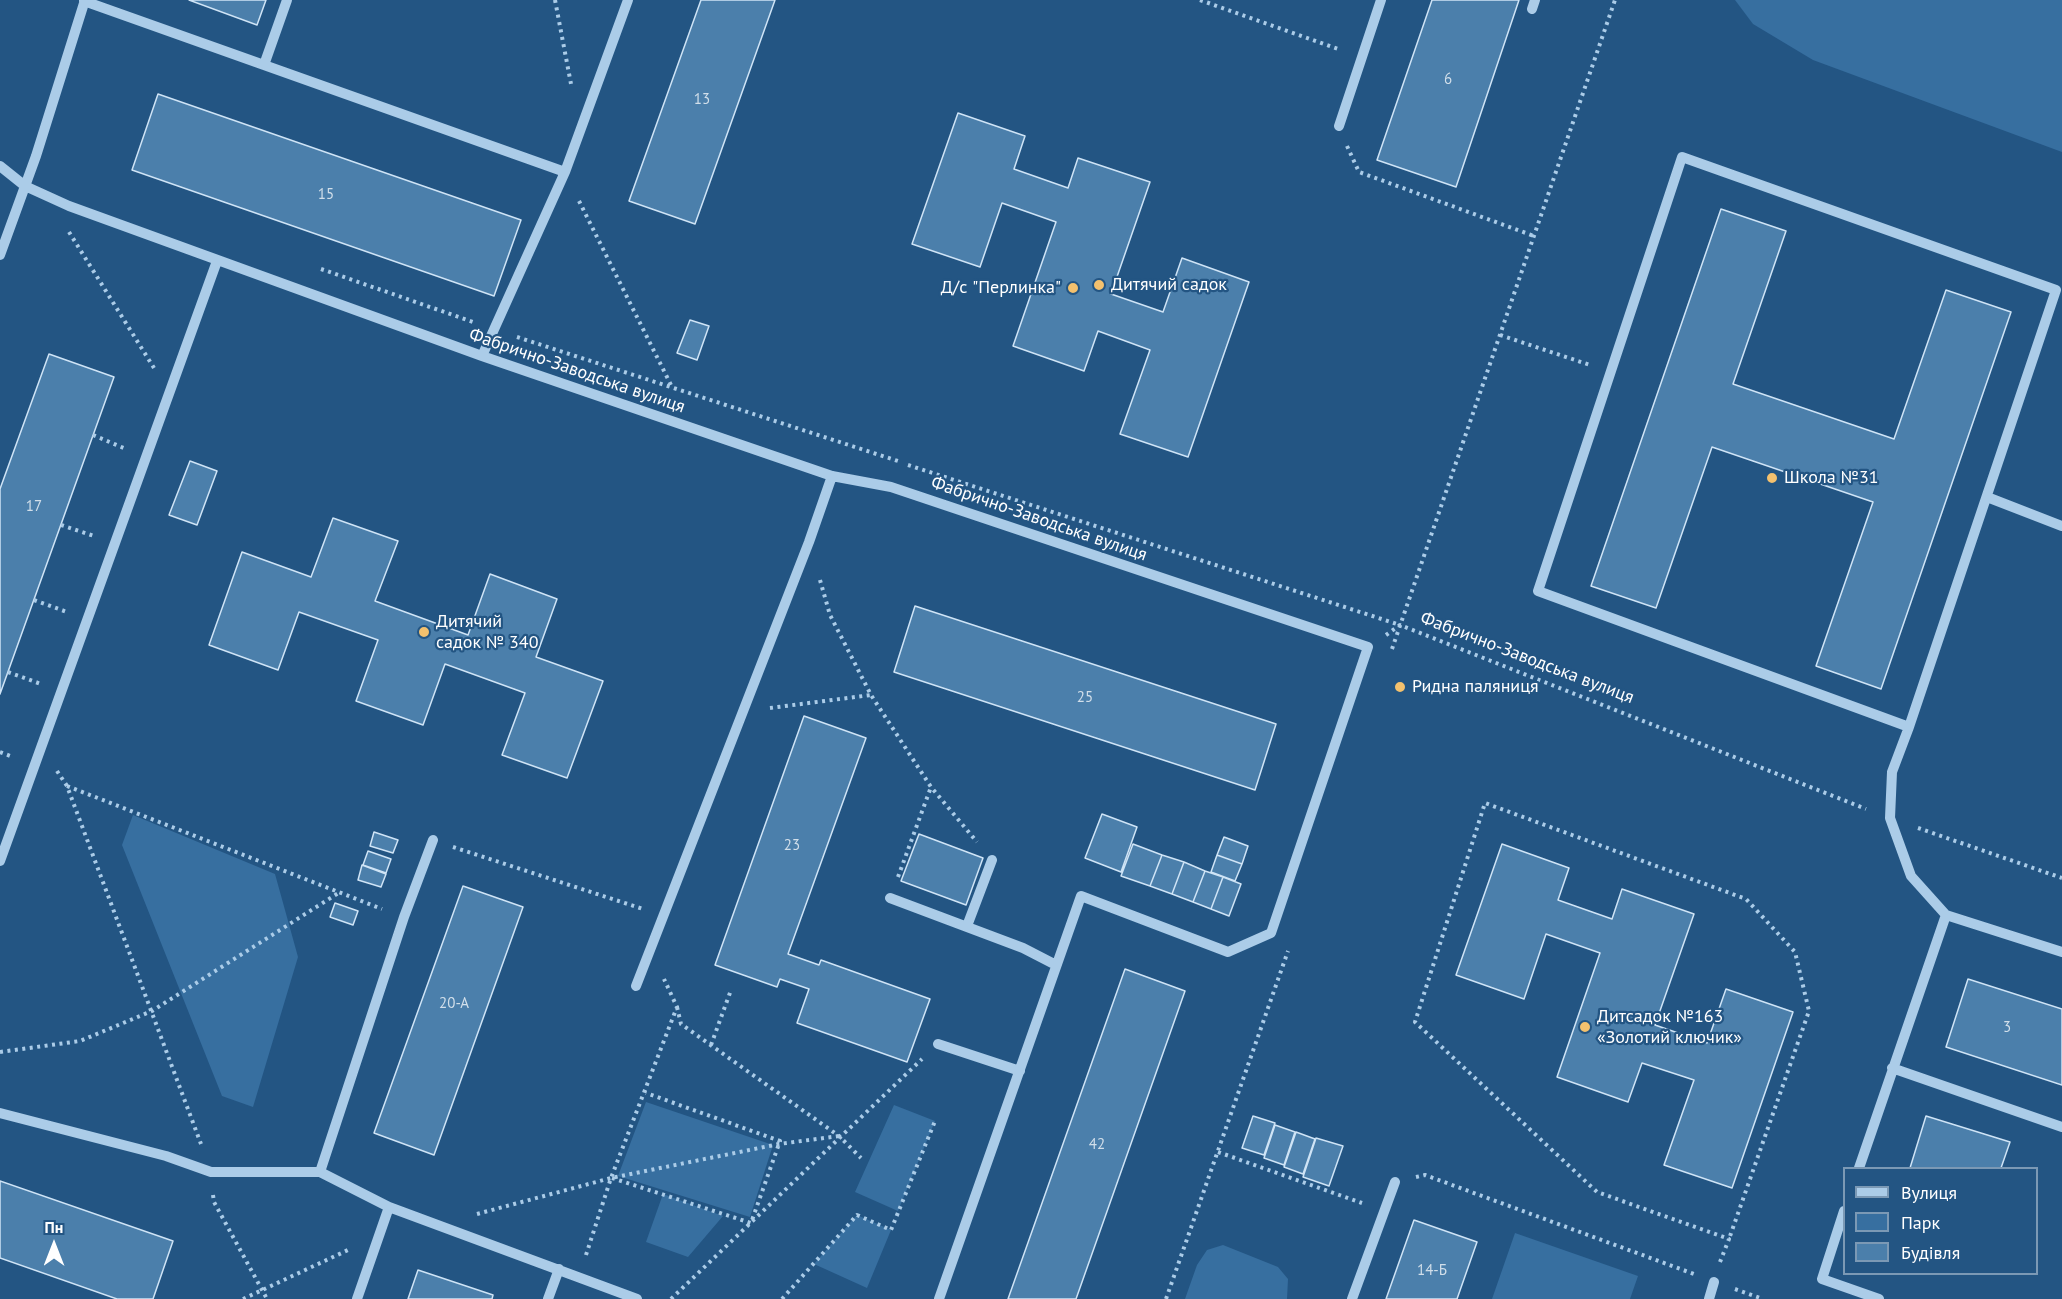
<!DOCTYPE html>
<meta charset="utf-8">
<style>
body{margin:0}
#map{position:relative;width:2062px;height:1299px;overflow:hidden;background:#235583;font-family:"PT Sans",sans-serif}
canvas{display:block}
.legend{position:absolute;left:1843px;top:1167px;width:195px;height:108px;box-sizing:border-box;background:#235583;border:2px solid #7b99b5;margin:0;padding:8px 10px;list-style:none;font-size:18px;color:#fff}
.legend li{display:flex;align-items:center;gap:12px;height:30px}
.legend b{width:30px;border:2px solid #7b99b5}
.north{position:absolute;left:24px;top:1215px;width:60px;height:60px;-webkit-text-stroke:4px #235583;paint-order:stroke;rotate:0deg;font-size:16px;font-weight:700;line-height:24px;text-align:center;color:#fff}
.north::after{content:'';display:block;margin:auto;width:21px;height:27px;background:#fff;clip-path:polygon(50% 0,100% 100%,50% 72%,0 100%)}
</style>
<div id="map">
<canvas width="2062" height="1299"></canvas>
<ul class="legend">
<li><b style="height:8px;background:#abcce8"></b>Вулиця</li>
<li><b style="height:16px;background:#376fa0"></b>Парк</li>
<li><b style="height:16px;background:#4b7fab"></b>Будівля</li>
</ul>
<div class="north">Пн</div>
</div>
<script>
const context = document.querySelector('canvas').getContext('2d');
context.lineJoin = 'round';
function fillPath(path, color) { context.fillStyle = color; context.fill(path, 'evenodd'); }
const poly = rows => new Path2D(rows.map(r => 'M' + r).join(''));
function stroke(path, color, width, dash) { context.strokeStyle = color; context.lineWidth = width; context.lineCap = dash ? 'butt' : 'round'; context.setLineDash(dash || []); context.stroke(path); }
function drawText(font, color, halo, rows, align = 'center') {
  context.font = font + ' "PT Sans",sans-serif'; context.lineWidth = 4.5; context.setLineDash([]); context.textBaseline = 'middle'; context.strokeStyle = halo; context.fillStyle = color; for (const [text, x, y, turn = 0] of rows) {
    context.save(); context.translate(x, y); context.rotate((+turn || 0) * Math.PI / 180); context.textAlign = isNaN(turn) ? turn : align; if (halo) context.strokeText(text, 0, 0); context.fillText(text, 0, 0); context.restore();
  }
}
fillPath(poly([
 [1735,0,2062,0,2062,152,1813,60,1753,24],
 [133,815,275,874,298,957,253,1107,222,1096,122,845],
 [646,1102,773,1145,750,1217,618,1176],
 [894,1105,935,1121,898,1211,855,1192],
 [663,1194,723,1216,688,1257,646,1242],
 [857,1215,891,1230,867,1288,814,1264],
 [1515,1233,1638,1276,1630,1299,1492,1299],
 [1223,1245,1278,1267,1288,1279,1287,1299,1185,1299,1197,1265,1207,1250]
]), '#376fa0');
const building = poly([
 [189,0,266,0,257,25,189,0],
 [701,0,775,0,695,224,629,201,701,0],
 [1432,0,1519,0,1456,187,1377,160,1432,0],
 [158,94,521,220,494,296,132,170,158,94],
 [958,113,1025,136,1014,169,1068,188,1078,158,1150,182,1111,294,1163,312,1182,258,1249,282,1188,457,1120,434,1150,350,1098,331,1084,371,1013,346,1056,222,1002,203,980,267,912,244,958,113],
 [1721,209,1786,231,1733,384,1894,439,1946,290,2011,312,1881,689,1816,666,1873,502,1712,447,1656,608,1591,586,1721,209],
 [690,320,709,326,697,360,677,353,690,320],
 [49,354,114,377,0,694,0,489,49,354],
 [190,461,217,471,197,525,169,515,190,461],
 [333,518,398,541,375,601,468,635,490,574,557,599,536,657,603,681,567,778,502,755,525,693,445,664,423,725,356,701,378,640,299,612,278,670,209,645,242,552,311,577,333,518],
 [915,606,1276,724,1255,790,894,672,915,606],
 [804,716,866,738,788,954,819,965,821,960,930,999,907,1062,797,1023,809,989,780,979,777,987,715,965,804,716],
 [1102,814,1137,827,1121,872,1085,858,1102,814],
 [374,832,398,840,393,853,370,846,374,832],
 [919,834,983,858,966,905,901,881,919,834],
 [1224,837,1248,846,1242,864,1217,855,1224,837],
 [1133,844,1162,855,1150,886,1121,876,1133,844],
 [1502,844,1569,868,1558,900,1612,919,1622,889,1694,914,1655,1025,1707,1043,1726,989,1793,1012,1732,1188,1664,1165,1694,1080,1642,1063,1628,1102,1557,1077,1600,953,1546,934,1524,999,1456,975,1502,844],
 [368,851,391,859,386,873,363,865,368,851],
 [1162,855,1184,862,1172,894,1150,886,1162,855],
 [1217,855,1242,864,1235,881,1211,872,1217,855],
 [1184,862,1205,871,1193,902,1172,894,1184,862],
 [362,865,386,874,381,887,358,880,362,865],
 [1205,871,1223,877,1211,909,1193,902,1205,871],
 [1223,877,1241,884,1229,916,1211,909,1223,877],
 [463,886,523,907,434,1155,374,1133,463,886],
 [335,903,358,911,353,925,330,917,335,903],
 [1125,969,1185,991,1076,1299,1008,1299,1125,969],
 [1968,979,2062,1009,2062,1085,1946,1047,1968,979],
 [1253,1116,1275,1123,1264,1155,1242,1148,1253,1116],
 [1926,1116,2010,1142,2001,1168,1910,1168,1926,1116],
 [1275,1125,1295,1132,1284,1165,1264,1158,1275,1125],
 [1296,1132,1315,1139,1303,1174,1284,1167,1296,1132],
 [1316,1138,1343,1146,1329,1186,1303,1177,1316,1138],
 [0,1181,173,1241,153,1299,117,1299,0,1258,0,1181],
 [1414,1220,1477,1242,1457,1299,1386,1299,1414,1220],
 [418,1270,493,1295,492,1299,408,1299,418,1270]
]);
fillPath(building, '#4b7fab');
stroke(building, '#cfe4f6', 1.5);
stroke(poly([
 [555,0,571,84],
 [1200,0,1341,50],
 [1347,146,1359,172,1534,236],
 [579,201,672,387],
 [69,232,154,368],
 [321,269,473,322],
 [1500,335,1590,365],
 [517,337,901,462],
 [93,435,126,449],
 [908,465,1400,625],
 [61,525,94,536],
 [820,580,830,615,871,695,931,787,977,842],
 [34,600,67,612],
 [1386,635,1400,625,1866,809],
 [1392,649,1615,0],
 [8,672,41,684],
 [770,708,871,695],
 [0,752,13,757],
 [57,771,67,786,201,1144],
 [67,786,382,909],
 [1918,828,2062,878],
 [453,847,643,909],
 [898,877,931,787],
 [677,1007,681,1024,839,1136,861,1158],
 [711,1045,731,990],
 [0,1052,80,1041,152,1011,340,892],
 [1218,1152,1362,1203],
 [1416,1177,1425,1175,1694,1274],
 [612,1178,751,1223,780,1141,646,1093],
 [213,1195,214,1202,267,1299],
 [477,1214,611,1178,779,1144,839,1136],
 [586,1255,611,1178,677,1007,664,979],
 [1720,1262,1729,1239,1597,1192,1415,1022,1485,803,1746,899,1795,952,1809,1011,1729,1239],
 [1735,1289,1763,1299],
 [243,1299,348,1250],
 [671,1299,922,1059],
 [782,1299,857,1215,891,1230,935,1121],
 [1166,1299,1288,951]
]), '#abcce8', 4, [3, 4.5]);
stroke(poly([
 [84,1,565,172],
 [1532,9,1535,0],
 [264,65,287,0],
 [1339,126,1381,0],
 [0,166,25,186,69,206,482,356,832,476,891,487,1368,647,1271,933,1228,952,1081,896,939,1299],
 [0,255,36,156,85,0],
 [482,356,565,172,628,0],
 [1987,497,2062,526],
 [1909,727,1538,591,1682,157,2056,290,1909,727,1892,772,1890,818,1911,876,1946,915,2062,952],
 [0,861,217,261],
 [890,898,1023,948,1056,965],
 [967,926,992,860],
 [636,986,809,542,832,476],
 [938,1044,1020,1071],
 [1892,1068,2062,1127],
 [0,1113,166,1156,211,1172,320,1172,389,1207,637,1299],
 [1859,1168,1946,915],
 [320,1172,404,917,433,840],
 [1844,1211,1822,1279,1879,1299],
 [357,1299,389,1207],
 [548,1299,559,1269],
 [1352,1299,1395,1182],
 [1709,1299,1714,1282]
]), '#abcce8', 10);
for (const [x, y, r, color] of [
 [1099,285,6,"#f3c16e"],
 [1073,288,6,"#f3c16e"],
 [1772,478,6,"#f3c16e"],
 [424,632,6,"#f3c16e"],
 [1400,687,6,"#f3c16e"],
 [1585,1027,6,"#f3c16e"]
]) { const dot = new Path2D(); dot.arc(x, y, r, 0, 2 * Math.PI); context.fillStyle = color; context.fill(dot); stroke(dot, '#235583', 2); }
drawText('15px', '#d2dfea', null, [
 ["6",1448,80],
 ["13",702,100],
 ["15",326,195],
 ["17",34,507],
 ["25",1085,698],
 ["23",792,846],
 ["20-А",454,1004],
 ["3",2007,1028],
 ["42",1097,1145],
 ["14-Б",1432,1271]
]);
drawText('18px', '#fff', '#235583', [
 ["Дитячий садок",1111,285],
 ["Д/с \"Перлинка\"",1061,288,"right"],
 ["Школа №31",1784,478],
 ["Дитячий",436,622],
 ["садок № 340",436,643],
 ["Ридна паляниця",1412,687],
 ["Дитсадок №163",1597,1017],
 ["«Золотий ключик»",1597,1038]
], 'left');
drawText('18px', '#fff', '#235583', [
 ["Фабрично-Заводська вулиця",577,371,19],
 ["Фабрично-Заводська вулиця",1039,519,19],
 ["Фабрично-Заводська вулиця",1527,658,21]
]);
</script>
